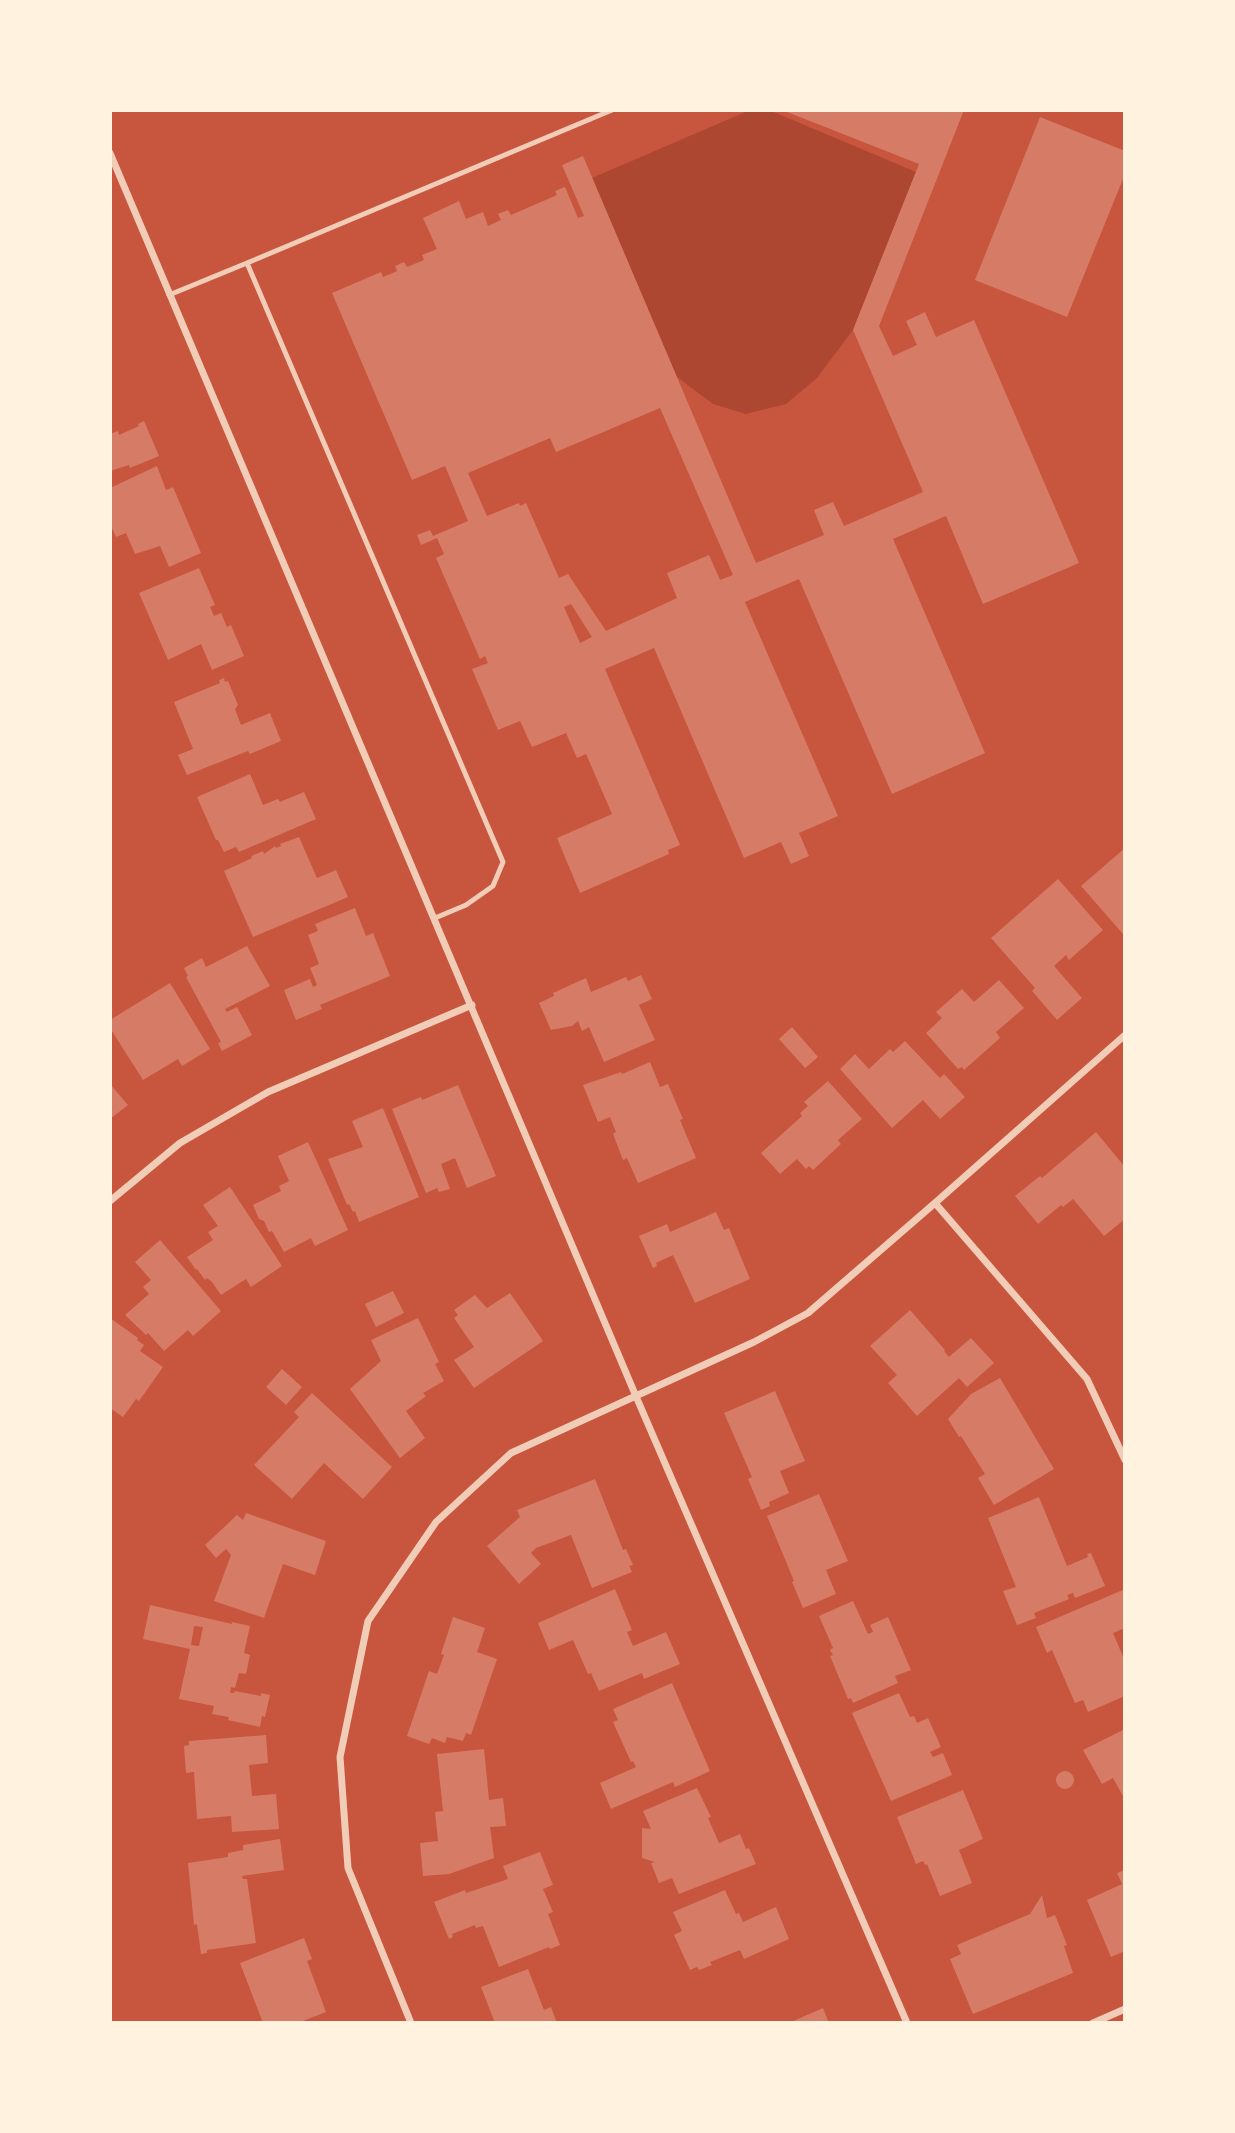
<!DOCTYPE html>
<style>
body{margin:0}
#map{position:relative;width:1235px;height:2133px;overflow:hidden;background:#c8553d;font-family:Manrope,sans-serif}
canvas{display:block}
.frame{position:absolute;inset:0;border:112px solid #fff3e0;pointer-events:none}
</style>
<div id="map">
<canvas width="1235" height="2133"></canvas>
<div class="frame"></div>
</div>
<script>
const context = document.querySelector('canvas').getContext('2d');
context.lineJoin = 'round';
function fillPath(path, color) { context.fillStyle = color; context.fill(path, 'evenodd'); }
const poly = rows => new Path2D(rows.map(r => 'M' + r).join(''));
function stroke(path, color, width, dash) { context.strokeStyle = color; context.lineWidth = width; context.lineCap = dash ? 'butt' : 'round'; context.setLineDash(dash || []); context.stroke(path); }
fillPath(poly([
 [750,110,769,110,916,172,853,330,817,378,786,404,746,414,713,404,677,377,592,178]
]), '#ae4732');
fillPath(poly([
 [782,110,964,110,879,326,893,356,917,345,906,321,925,312,936,337,974,320,1079,563,983,604,946,516,893,539,985,753,892,794,799,579,745,602,838,816,799,833,809,856,791,864,781,842,744,858,654,648,605,669,680,845,668,850,669,854,580,893,557,838,612,814,586,754,577,758,566,733,532,747,520,721,498,730,472,669,488,663,485,656,480,659,436,558,444,554,437,538,421,545,417,535,430,530,433,536,468,521,445,466,412,480,332,293,381,272,383,277,397,271,395,266,404,262,407,267,424,260,422,255,437,249,423,218,459,201,466,219,483,212,488,226,501,220,498,214,508,210,511,215,557,195,555,191,565,187,578,218,584,216,562,165,583,156,756,563,824,535,814,510,833,502,844,526,923,492,853,330,919,164],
 [660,408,733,575,720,580,709,555,667,573,677,598,606,631,568,574,559,578,526,503,520,506,519,503,487,516,468,473,550,438,556,452],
 [571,604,592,637,580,643,564,607],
 [1040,117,1125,151,1125,174,1067,317,975,280],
 [144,421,159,456,130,468,129,465,110,471,110,434,118,431,119,435,139,426,138,424],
 [157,466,166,490,173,487,201,553,169,567,160,546,135,554,126,533,116,537,110,524,110,488],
 [199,568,215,605,210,607,214,616,221,613,227,627,231,625,244,656,212,670,201,644,168,660,139,593],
 [224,678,225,682,228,681,238,705,235,709,241,725,270,713,281,741,250,754,248,751,187,775,178,755,193,749,174,702,220,683,219,680],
 [250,774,263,805,278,799,280,802,304,792,316,819,239,852,236,847,224,852,218,840,216,840,197,797],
 [299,837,317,878,336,870,348,897,253,937,224,871,252,858,251,856,263,851,264,854,275,846,276,848,281,846,280,844],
 [1125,848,1125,932,1123,934,1081,886],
 [1058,879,1103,930,1069,960,1066,955,1054,966,1082,998,1057,1020,1032,991,1035,988,991,938],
 [355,908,366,936,373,933,390,976,320,1005,322,1009,296,1020,284,990,310,979,313,987,317,985,310,968,319,964,308,935,318,931,315,924],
 [247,946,270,986,225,1009,227,1012,237,1007,252,1035,222,1051,218,1043,221,1042,186,977,188,976,184,968,202,958,206,967],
 [641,975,652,999,639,1005,655,1040,604,1062,589,1027,582,1031,578,1021,572,1026,551,1030,539,1003,554,996,553,993,586,978,591,992,626,977,628,981],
 [999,980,1024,1008,996,1032,1000,1038,964,1070,962,1067,958,1069,926,1033,942,1018,936,1012,962,989,974,1002],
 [170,983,210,1049,182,1066,178,1059,143,1080,110,1028,110,1020],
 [792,1027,818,1057,805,1068,779,1039],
 [905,1041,940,1078,944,1074,965,1097,940,1119,923,1100,892,1128,840,1069,855,1054,869,1069,890,1049,893,1052],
 [650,1062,660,1087,668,1084,683,1119,680,1120,696,1158,638,1183,627,1158,623,1160,613,1134,616,1132,610,1117,598,1122,583,1085,621,1072,622,1074],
 [828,1081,862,1119,838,1140,841,1144,813,1170,809,1166,806,1169,797,1159,780,1174,761,1153,802,1116,800,1113,808,1106,804,1102],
 [110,1084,128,1105,110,1119],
 [458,1085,496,1176,467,1188,455,1158,441,1164,450,1189,439,1192,437,1188,426,1193,392,1109,421,1097,422,1100],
 [383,1108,419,1197,359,1222,355,1211,353,1212,349,1204,347,1205,328,1159,363,1147,352,1121],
 [1096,1132,1125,1167,1125,1219,1104,1236,1073,1199,1063,1207,1061,1205,1038,1224,1015,1196,1040,1176,1042,1178],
 [308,1142,348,1230,315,1246,311,1238,284,1252,272,1231,269,1232,264,1221,259,1219,253,1205,281,1191,279,1186,289,1181,278,1156],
 [230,1187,282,1266,251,1287,246,1279,221,1295,212,1282,207,1278,205,1280,197,1269,196,1270,187,1257,213,1240,208,1232,218,1226,203,1205],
 [716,1212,724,1230,729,1228,750,1279,695,1303,673,1255,656,1263,657,1266,653,1268,639,1236,667,1224,670,1232],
 [160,1240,221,1311,193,1336,188,1330,164,1351,148,1333,146,1335,125,1315,149,1294,143,1287,151,1280,135,1262],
 [393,1291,404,1313,376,1327,365,1304],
 [510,1293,543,1341,474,1388,454,1360,474,1347,454,1318,458,1315,454,1310,475,1295,487,1308],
 [910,1310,945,1350,944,1351,949,1357,971,1338,994,1363,967,1387,959,1378,917,1416,888,1383,897,1375,870,1346],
 [110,1318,138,1338,137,1340,144,1345,140,1351,163,1367,139,1401,136,1399,123,1417,110,1408],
 [418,1318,439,1362,435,1364,444,1381,423,1393,426,1396,406,1411,425,1438,400,1458,350,1389,381,1361,371,1340],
 [282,1369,302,1387,286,1405,266,1387],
 [1000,1378,1054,1469,994,1505,978,1478,985,1474,961,1436,959,1437,948,1419,971,1394],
 [775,1391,805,1461,780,1471,789,1493,769,1502,770,1506,761,1510,748,1479,752,1477,724,1413],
 [312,1393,392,1467,363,1499,324,1463,292,1499,254,1465,299,1417,294,1412],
 [595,1479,623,1550,626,1549,633,1565,629,1566,632,1572,592,1588,571,1535,536,1548,531,1553,541,1564,519,1584,487,1546,520,1517,517,1510],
 [819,1494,848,1561,826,1570,836,1594,803,1608,792,1582,794,1581,767,1516],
 [1039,1497,1067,1566,1088,1557,1087,1554,1091,1553,1105,1586,1075,1598,1073,1593,1067,1595,1069,1599,1034,1613,1036,1618,1017,1625,1003,1591,1016,1587,988,1518],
 [246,1513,326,1541,315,1575,283,1564,264,1618,214,1601,231,1555,226,1549,216,1558,205,1545,237,1515,243,1520],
 [615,1589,632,1630,627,1632,633,1646,666,1632,680,1664,644,1679,642,1673,599,1691,591,1673,588,1674,573,1640,549,1650,538,1623],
 [1125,1589,1125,1628,1113,1633,1125,1661,1125,1696,1088,1712,1083,1700,1075,1703,1052,1650,1047,1653,1036,1627],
 [853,1601,868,1634,873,1632,870,1625,888,1617,911,1670,895,1676,898,1683,853,1703,851,1698,848,1699,830,1656,833,1655,830,1650,833,1648,819,1616],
 [150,1605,232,1624,232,1622,250,1626,244,1653,250,1655,246,1674,239,1673,235,1688,231,1687,230,1693,234,1693,235,1691,261,1696,261,1693,270,1695,265,1717,262,1716,260,1727,228,1720,229,1717,212,1714,214,1706,179,1699,190,1649,143,1639],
 [194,1626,203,1627,199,1646,191,1645],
 [453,1617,485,1628,477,1652,497,1659,471,1735,466,1733,463,1741,447,1737,445,1743,432,1738,429,1744,407,1736,429,1671,437,1674,444,1655,441,1654],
 [672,1683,710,1771,675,1787,673,1782,611,1809,600,1783,636,1767,633,1761,631,1762,613,1722,618,1720,613,1709],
 [899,1693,910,1717,914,1716,917,1723,928,1718,941,1747,930,1752,933,1757,943,1753,952,1775,891,1801,852,1713],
 [1125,1729,1125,1800,1113,1778,1102,1784,1083,1750],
 [266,1735,268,1763,249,1765,252,1796,276,1794,279,1829,232,1832,231,1816,197,1819,194,1772,186,1773,184,1746,189,1745,189,1741],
 [484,1749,489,1800,503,1798,506,1826,490,1827,494,1858,449,1874,423,1876,420,1843,438,1841,435,1812,443,1811,437,1754],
 '1056 1780a9 9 0 1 1 18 0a9 9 0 1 1-18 0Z',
 [697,1788,711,1817,708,1818,719,1843,740,1834,746,1849,749,1848,756,1864,679,1894,672,1878,659,1883,651,1863,655,1862,642,1858,642,1828,651,1829,643,1811],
 [963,1790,983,1839,959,1850,972,1883,940,1896,927,1864,925,1865,923,1861,916,1864,897,1817],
 [280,1839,284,1870,242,1876,243,1879,247,1879,256,1943,207,1950,207,1953,201,1954,197,1924,194,1925,188,1863,228,1857,228,1853,243,1850,243,1845],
 [540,1852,553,1885,543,1889,553,1912,548,1914,560,1945,550,1949,549,1947,499,1967,483,1926,476,1928,475,1925,452,1934,453,1937,449,1939,434,1902,465,1890,466,1893,508,1879,503,1866],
 [1125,1870,1125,1951,1111,1957,1087,1900,1122,1884,1117,1873],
 [725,1890,736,1914,739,1913,743,1922,776,1907,789,1939,744,1959,740,1950,710,1962,712,1965,699,1970,697,1967,690,1970,674,1935,682,1931,673,1912],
 [1042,1895,1047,1918,1055,1915,1067,1945,1064,1946,1073,1973,973,2014,950,1959,961,1954,957,1945,1030,1914],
 [304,1938,312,1959,307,1961,326,2012,303,2021,304,2023,263,2023,240,1963],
 [528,1969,544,2010,551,2007,557,2023,495,2023,481,1987],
 [823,2008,829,2023,789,2023]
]), '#d67c66');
stroke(poly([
 [247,263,612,110],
 [169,295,247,263,503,862,493,886,466,905,435,918]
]), '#f1ccb7', 5);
stroke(poly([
 [110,153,635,1394,907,2023],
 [110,1201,180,1143,268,1092,472,1005],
 [935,1203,1087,1379,1125,1460],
 [411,2023,348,1868,340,1757,368,1621,436,1522,511,1453,754,1342,808,1313,935,1203,1125,1035],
 [1093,2023,1125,2009]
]), '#f1ccb7', 7);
</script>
